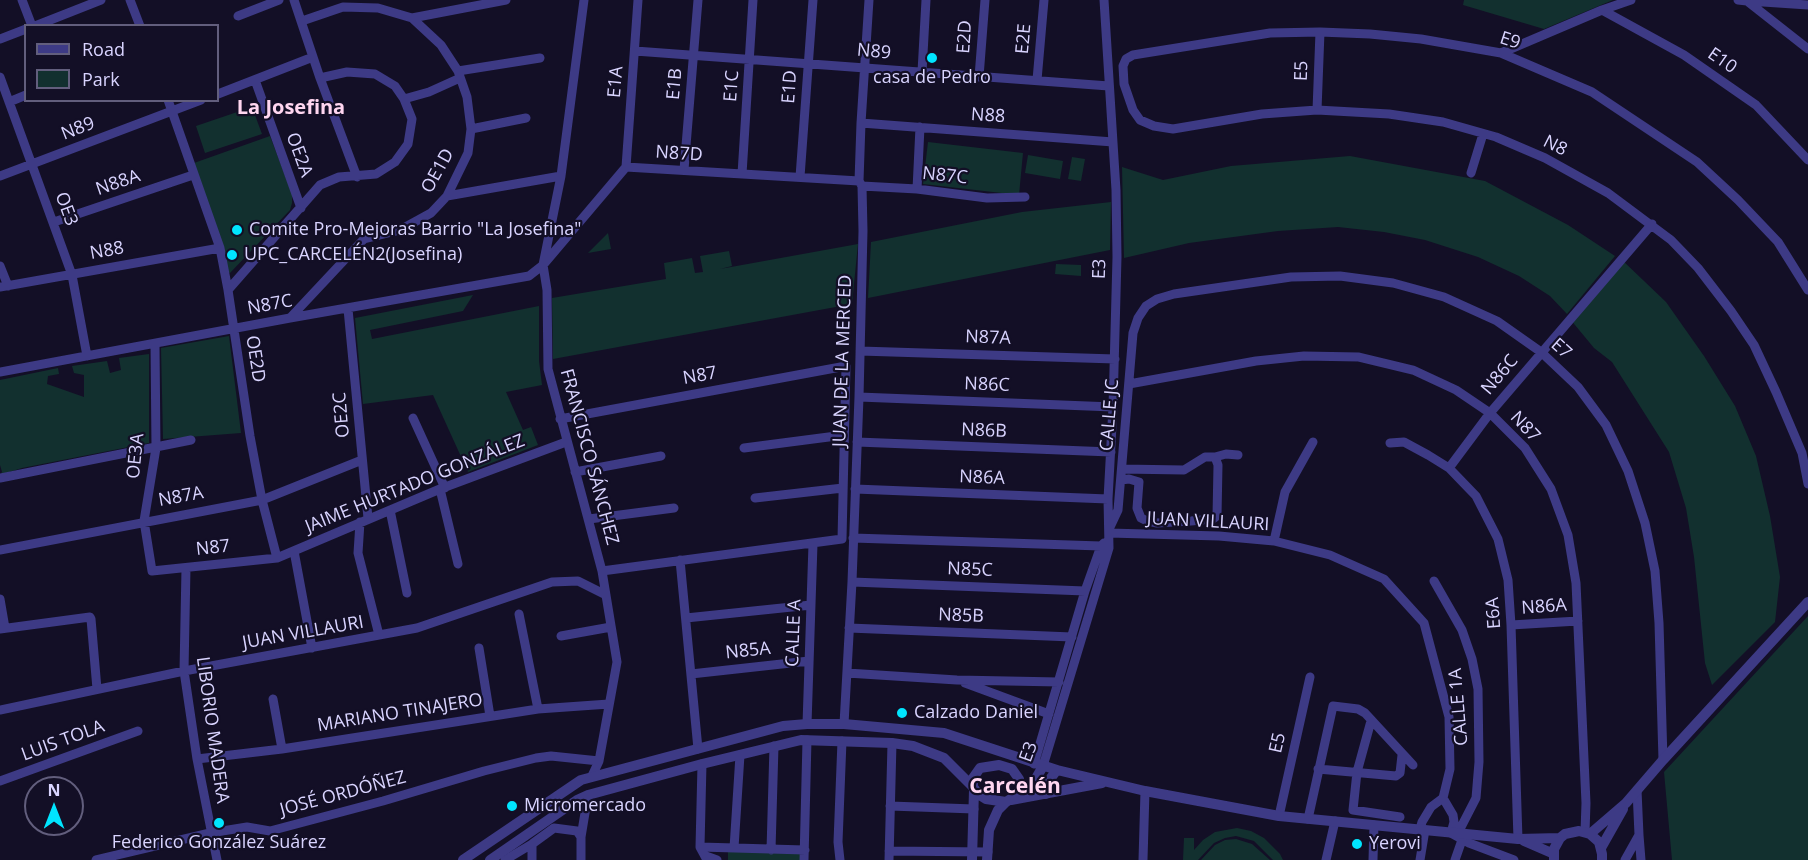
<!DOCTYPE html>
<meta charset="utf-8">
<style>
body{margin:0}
#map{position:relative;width:1808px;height:860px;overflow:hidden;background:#130f26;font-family:"Open Sans",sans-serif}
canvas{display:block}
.legend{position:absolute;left:24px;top:24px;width:195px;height:78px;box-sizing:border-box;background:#130f26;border:2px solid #625e7d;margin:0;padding:8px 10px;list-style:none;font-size:18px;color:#d9d4ff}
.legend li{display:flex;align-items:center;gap:12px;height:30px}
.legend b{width:30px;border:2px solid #625e7d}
.north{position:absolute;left:24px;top:776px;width:60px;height:60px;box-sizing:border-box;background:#130f26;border:2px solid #625e7d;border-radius:50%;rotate:0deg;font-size:16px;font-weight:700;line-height:24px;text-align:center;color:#d9d4ff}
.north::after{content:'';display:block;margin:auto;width:21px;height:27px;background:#00e5ff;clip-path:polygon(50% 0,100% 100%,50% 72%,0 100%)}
</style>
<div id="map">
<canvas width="1808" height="860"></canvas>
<ul class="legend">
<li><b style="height:8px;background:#3d3a85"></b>Road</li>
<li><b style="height:16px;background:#12302f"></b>Park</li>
</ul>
<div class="north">N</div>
</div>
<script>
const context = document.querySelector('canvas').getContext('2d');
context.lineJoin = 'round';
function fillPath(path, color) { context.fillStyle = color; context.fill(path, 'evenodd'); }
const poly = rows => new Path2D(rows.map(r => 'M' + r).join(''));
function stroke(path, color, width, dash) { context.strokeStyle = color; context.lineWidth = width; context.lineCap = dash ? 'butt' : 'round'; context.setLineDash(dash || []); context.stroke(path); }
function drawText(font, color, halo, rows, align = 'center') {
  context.font = font + ' "Open Sans",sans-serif'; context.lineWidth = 4.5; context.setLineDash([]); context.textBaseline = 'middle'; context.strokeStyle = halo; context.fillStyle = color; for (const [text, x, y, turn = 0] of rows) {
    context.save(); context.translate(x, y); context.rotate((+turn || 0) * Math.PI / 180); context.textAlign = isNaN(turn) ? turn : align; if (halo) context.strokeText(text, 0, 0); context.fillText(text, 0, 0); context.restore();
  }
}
fillPath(poly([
 [1464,0,1613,0,1544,29,1463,5],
 [252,107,262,134,205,153,196,126],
 [270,136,292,194,292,203,290,210,230,273,228,272,194,163],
 [928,142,1023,153,1019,195,923,184],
 [1028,155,1063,161,1060,179,1025,173],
 [1350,156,1485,181,1568,225,1615,256,1567,314,1550,296,1519,276,1478,257,1425,240,1384,232,1338,227,1278,231,1189,243,1124,258,1122,167,1163,180,1231,166],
 [1072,157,1085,159,1081,181,1068,179],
 [1111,202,1110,250,868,298,871,242,1022,212],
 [608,233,611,249,588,253],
 [858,244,852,304,553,359,552,298,666,279,664,263,692,258,695,273,703,272,700,256,729,251,732,266,720,269],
 [1621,259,1666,302,1704,356,1735,406,1756,456,1770,516,1780,577,1775,622,1712,685,1705,663,1694,557,1686,508,1669,452,1612,362,1594,348,1570,319],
 [1056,264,1081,265,1081,276,1055,274],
 [473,295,463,311,370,330,372,339,539,306,539,361,542,385,506,392,523,430,531,427,538,445,468,472,433,395,363,404,355,318],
 [229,336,241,433,163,439,161,348],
 [149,354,149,443,22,468,0,475,2,472,0,465,0,380,58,368,59,374,48,376,47,384,84,397,84,375,74,373,72,366,107,361,110,373,121,370,119,358],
 [1808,616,1808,860,1672,860,1664,772],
 [1237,828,1251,831,1264,838,1280,854,1283,860,1273,860,1254,841,1236,836,1225,838,1214,843,1198,860,1183,860,1184,838,1194,838,1194,850,1203,840,1215,832],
 [1236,839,1252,844,1270,860,1201,860,1215,845,1225,840],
 [728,851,800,851,800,860,728,860]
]), '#12302f');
stroke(poly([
 [22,0,32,26],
 [130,0,140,26],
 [294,0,320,78,357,177],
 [584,0,561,176,543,265,547,290,548,369,602,571,617,662,599,761,592,776],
 [1738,0,1747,1,1808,49],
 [1748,1,1808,5],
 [1602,10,1684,55,1756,105,1808,160],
 [238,16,279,0],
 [412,18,506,0],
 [35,26,101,0],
 [0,39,26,29],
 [635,51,1109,86],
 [1501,53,1602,10,1631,0],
 [458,71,540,58],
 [922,72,926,0],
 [0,77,72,275,87,356],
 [979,77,985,0],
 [255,80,301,208],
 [1037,80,1044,0],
 [218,94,313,57],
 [404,99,429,92,460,78],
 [168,100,220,248,228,290,250,436,262,500,277,558],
 [9,102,26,95],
 [1317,110,1320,32],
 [861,123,1113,142],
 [471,129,526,118],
 [626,167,859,181],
 [626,167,638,0],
 [684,170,698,0],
 [1471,173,1483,134],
 [742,174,753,0],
 [0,176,201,100],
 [800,177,813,0],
 [862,186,917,189,987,198,1025,197],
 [917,189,920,127],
 [447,196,561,176],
 [54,222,193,175],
 [0,266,8,286],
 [0,287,220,248],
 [228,290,320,185,339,177,376,174,395,162,408,144,412,119,404,99,395,86,375,74,347,72,320,78],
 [1808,290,1778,242,1738,200,1697,162,1592,92,1501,53,1421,39,1370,34,1320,32,1270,33,1133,55,1126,59,1123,66,1124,84,1133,110,1140,120,1154,126,1173,129,1262,114,1317,110,1389,114,1443,122,1496,137,1545,158,1608,193,1671,240,1698,268,1731,311,1754,345,1776,392,1802,453,1808,484],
 [348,309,368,518],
 [290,318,364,239,400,230,431,213,447,196,468,153,471,129,467,97,458,71,441,45,412,18,378,8,343,7,302,21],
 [155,344,156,448,144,521,152,571,277,558,440,489,566,442],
 [860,351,1115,359],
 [0,372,290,318,529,276,543,265,626,167],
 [1129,384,1256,361,1304,356,1359,357,1413,370,1456,390,1490,413,1525,448,1551,489,1568,535,1576,583,1586,803,1585,832],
 [859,397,1113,407],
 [413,418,445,488],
 [560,419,846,366,842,539,602,571],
 [857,442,1111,452],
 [1390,443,1404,442,1428,455,1449,468,1476,496,1498,539,1508,580,1511,625,1518,839],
 [744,448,844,435],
 [1215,457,1226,454,1238,455],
 [1449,468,1490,413,1652,224],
 [575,472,661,456],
 [0,478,191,440],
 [1121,480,1129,479,1139,482,1137,508,1141,518,1147,521,1157,523,1191,521,1213,519,1217,516,1218,465,1215,457,1205,457,1184,470,1122,469],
 [440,489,458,564],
 [855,489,1108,499],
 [755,498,843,488],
 [390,510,407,593],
 [589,519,674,508],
 [360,522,358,553,379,635],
 [1110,527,1118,510,1133,333,1138,318,1146,306,1157,299,1174,294,1291,277,1340,276,1393,283,1444,297,1497,321,1541,352,1578,387,1606,425,1628,471,1645,523,1655,571,1659,623,1663,760],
 [1109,533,1219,536,1274,541,1330,555,1384,579,1424,623,1449,717,1450,769,1443,798,1431,807,1422,822,1420,829],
 [853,538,1101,546],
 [1274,541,1285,492,1313,442],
 [0,550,262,500,362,460],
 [294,551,312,648],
 [680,560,698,749],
 [186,568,184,671,197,759,217,860],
 [1434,581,1462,630,1472,659,1478,689,1479,762,1476,798,1458,833],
 [852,582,1085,591],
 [0,599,5,628],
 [519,614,538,709],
 [686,618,811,605],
 [1511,625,1578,621],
 [849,628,1072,637],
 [0,629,90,617,91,619,97,689],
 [561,636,611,627],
 [479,648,490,716],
 [847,673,957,680,1059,682],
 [691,674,809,661],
 [965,683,1049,714],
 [273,699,282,749],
 [0,710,184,671,417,628,552,582,578,581,606,595],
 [1371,721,1357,772,1353,810,1400,817],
 [807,724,813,544],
 [844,724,852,582,859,397,863,231,862,186,859,181,861,123,869,0],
 [197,759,282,749,538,709,609,704],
 [702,764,700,847,707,860],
 [1034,764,1085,591,1101,546,1104,543],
 [1043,766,1109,548,1108,499,1113,407,1117,257,1116,190,1104,0],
 [1318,769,1396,776,1400,773,1402,755],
 [0,781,138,731],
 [1443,798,1453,815,1454,822,1451,833,1469,843,1514,860],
 [890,806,974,809],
 [1279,816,1310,677],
 [1308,819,1333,706,1358,709,1365,713,1413,765],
 [1639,835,1641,860],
 [700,847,805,850],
 [734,848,740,755],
 [771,850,774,746],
 [889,851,988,852],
 [706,856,717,860],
 [96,860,210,833,247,827,270,831,383,801,484,771,536,758,551,756,599,761],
 [505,860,532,844,554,828,577,831,581,837],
 [532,860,532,844],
 [581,860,581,837,588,795],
 [804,860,807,740],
 [840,860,838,842,842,741],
 [889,860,892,743],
 [1143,860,1145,791],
 [1326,860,1335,821],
 [1373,860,1374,825],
 [1420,860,1425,830],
 [1455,860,1462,840],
 [1625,860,1639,835,1637,790]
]), '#3d3a85', 9);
stroke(poly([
 [999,765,1012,769,1019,779,1020,787,1017,795,1006,802,986,799,978,794,973,787,973,778,980,768,999,765],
 [1046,794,1050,779,1057,770],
 [1017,795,1027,789,1034,782,1043,766],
 [1011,800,1102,783],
 [1590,834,1626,803,1663,760,1808,602],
 [1524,841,1554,854],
 [1601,848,1623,809],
 [463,860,581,780,783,726,807,724,844,724,944,733,1057,770,1145,791,1279,816,1518,839,1560,838],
 [490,860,577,800,588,795,702,764,801,740,892,743,913,746,944,758,973,787],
 [972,860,974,790],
 [987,860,989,830,998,810,1006,802],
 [1554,860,1554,849,1560,838,1565,834,1579,831,1590,834,1599,842,1602,854,1602,860]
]), '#3d3a85', 10);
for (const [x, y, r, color] of [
 [932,58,6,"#00e5ff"],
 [237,230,6,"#00e5ff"],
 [232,255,6,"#00e5ff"],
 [902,713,6,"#00e5ff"],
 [512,806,6,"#00e5ff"],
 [219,823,6,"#00e5ff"],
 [1357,844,6,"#00e5ff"]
]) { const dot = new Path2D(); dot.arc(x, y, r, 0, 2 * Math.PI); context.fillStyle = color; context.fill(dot); stroke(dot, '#130f26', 2); }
drawText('18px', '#d9d4ff', '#130f26', [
 ["E2D",965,37,-86],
 ["E2E",1024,39,-85],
 ["E9",1510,41,18],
 ["N89",874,52,5],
 ["E10",1722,61,35],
 ["E5",1302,71,-88],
 ["E1A",616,82,-85],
 ["E1B",675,84,-85],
 ["E1C",732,86,-86],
 ["E1D",790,87,-86],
 ["N88",988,116,4],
 ["N89",78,129,-21],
 ["N8",1555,146,27],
 ["N87D",679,154,4],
 ["OE2A",299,155,70],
 ["OE1D",438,171,-61],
 ["N87C",945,176,6],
 ["N88A",118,183,-19],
 ["OE3",66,209,70],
 ["N88",107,251,-10],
 ["E3",1100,269,-88],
 ["N87C",270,305,-10],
 ["N87A",988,338,2],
 ["E7",1561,349,42],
 ["OE2D",255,359,81],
 ["JUAN DE LA MERCED",843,361,-88],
 ["N86C",1500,375,-50],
 ["N87",700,376,-10],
 ["N86C",987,385,2],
 ["OE2C",342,415,-95],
 ["CALLE JC",1110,415,-85],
 ["N87",1525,427,47],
 ["N86B",984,431,2],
 ["OE3A",136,456,-84],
 ["FRANCISCO SÁNCHEZ",589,457,75],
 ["N86A",982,478,2],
 ["JAIME HURTADO GONZÁLEZ",415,484,-22],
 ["N87A",181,497,-10],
 ["JUAN VILLAURI",1208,522,3],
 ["N87",213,548,-6],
 ["N85C",970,570,2],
 ["N86A",1544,607,-4],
 ["E6A",1494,613,-94],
 ["N85B",961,616,2],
 ["JUAN VILLAURI",303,633,-10],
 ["CALLE A",794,633,-88],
 ["N85A",748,651,-6],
 ["CALLE 1A",1459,707,-95],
 ["MARIANO TINAJERO",400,713,-9],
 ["LIBORIO MADERA",212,730,82],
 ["LUIS TOLA",63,741,-20],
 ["E5",1278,743,-77],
 ["E3",1029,752,-70],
 ["JOSÉ ORDÓÑEZ",343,794,-15]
]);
drawText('18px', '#d9d4ff', '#130f26', [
 ["casa de Pedro",932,78,"center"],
 ["Comite Pro-Mejoras Barrio \"La Josefina\"",249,230],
 ["UPC_CARCELÉN2(Josefina)",244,255],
 ["Calzado Daniel",914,713],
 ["Micromercado",524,806],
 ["Federico González Suárez",219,843,"center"],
 ["Yerovi",1369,844]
], 'left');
drawText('bold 20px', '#ffd6f0', '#130f26', [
 ["La Josefina",291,108]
]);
drawText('bold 21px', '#ffd6f0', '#130f26', [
 ["Carcelén",1015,787]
]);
</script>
